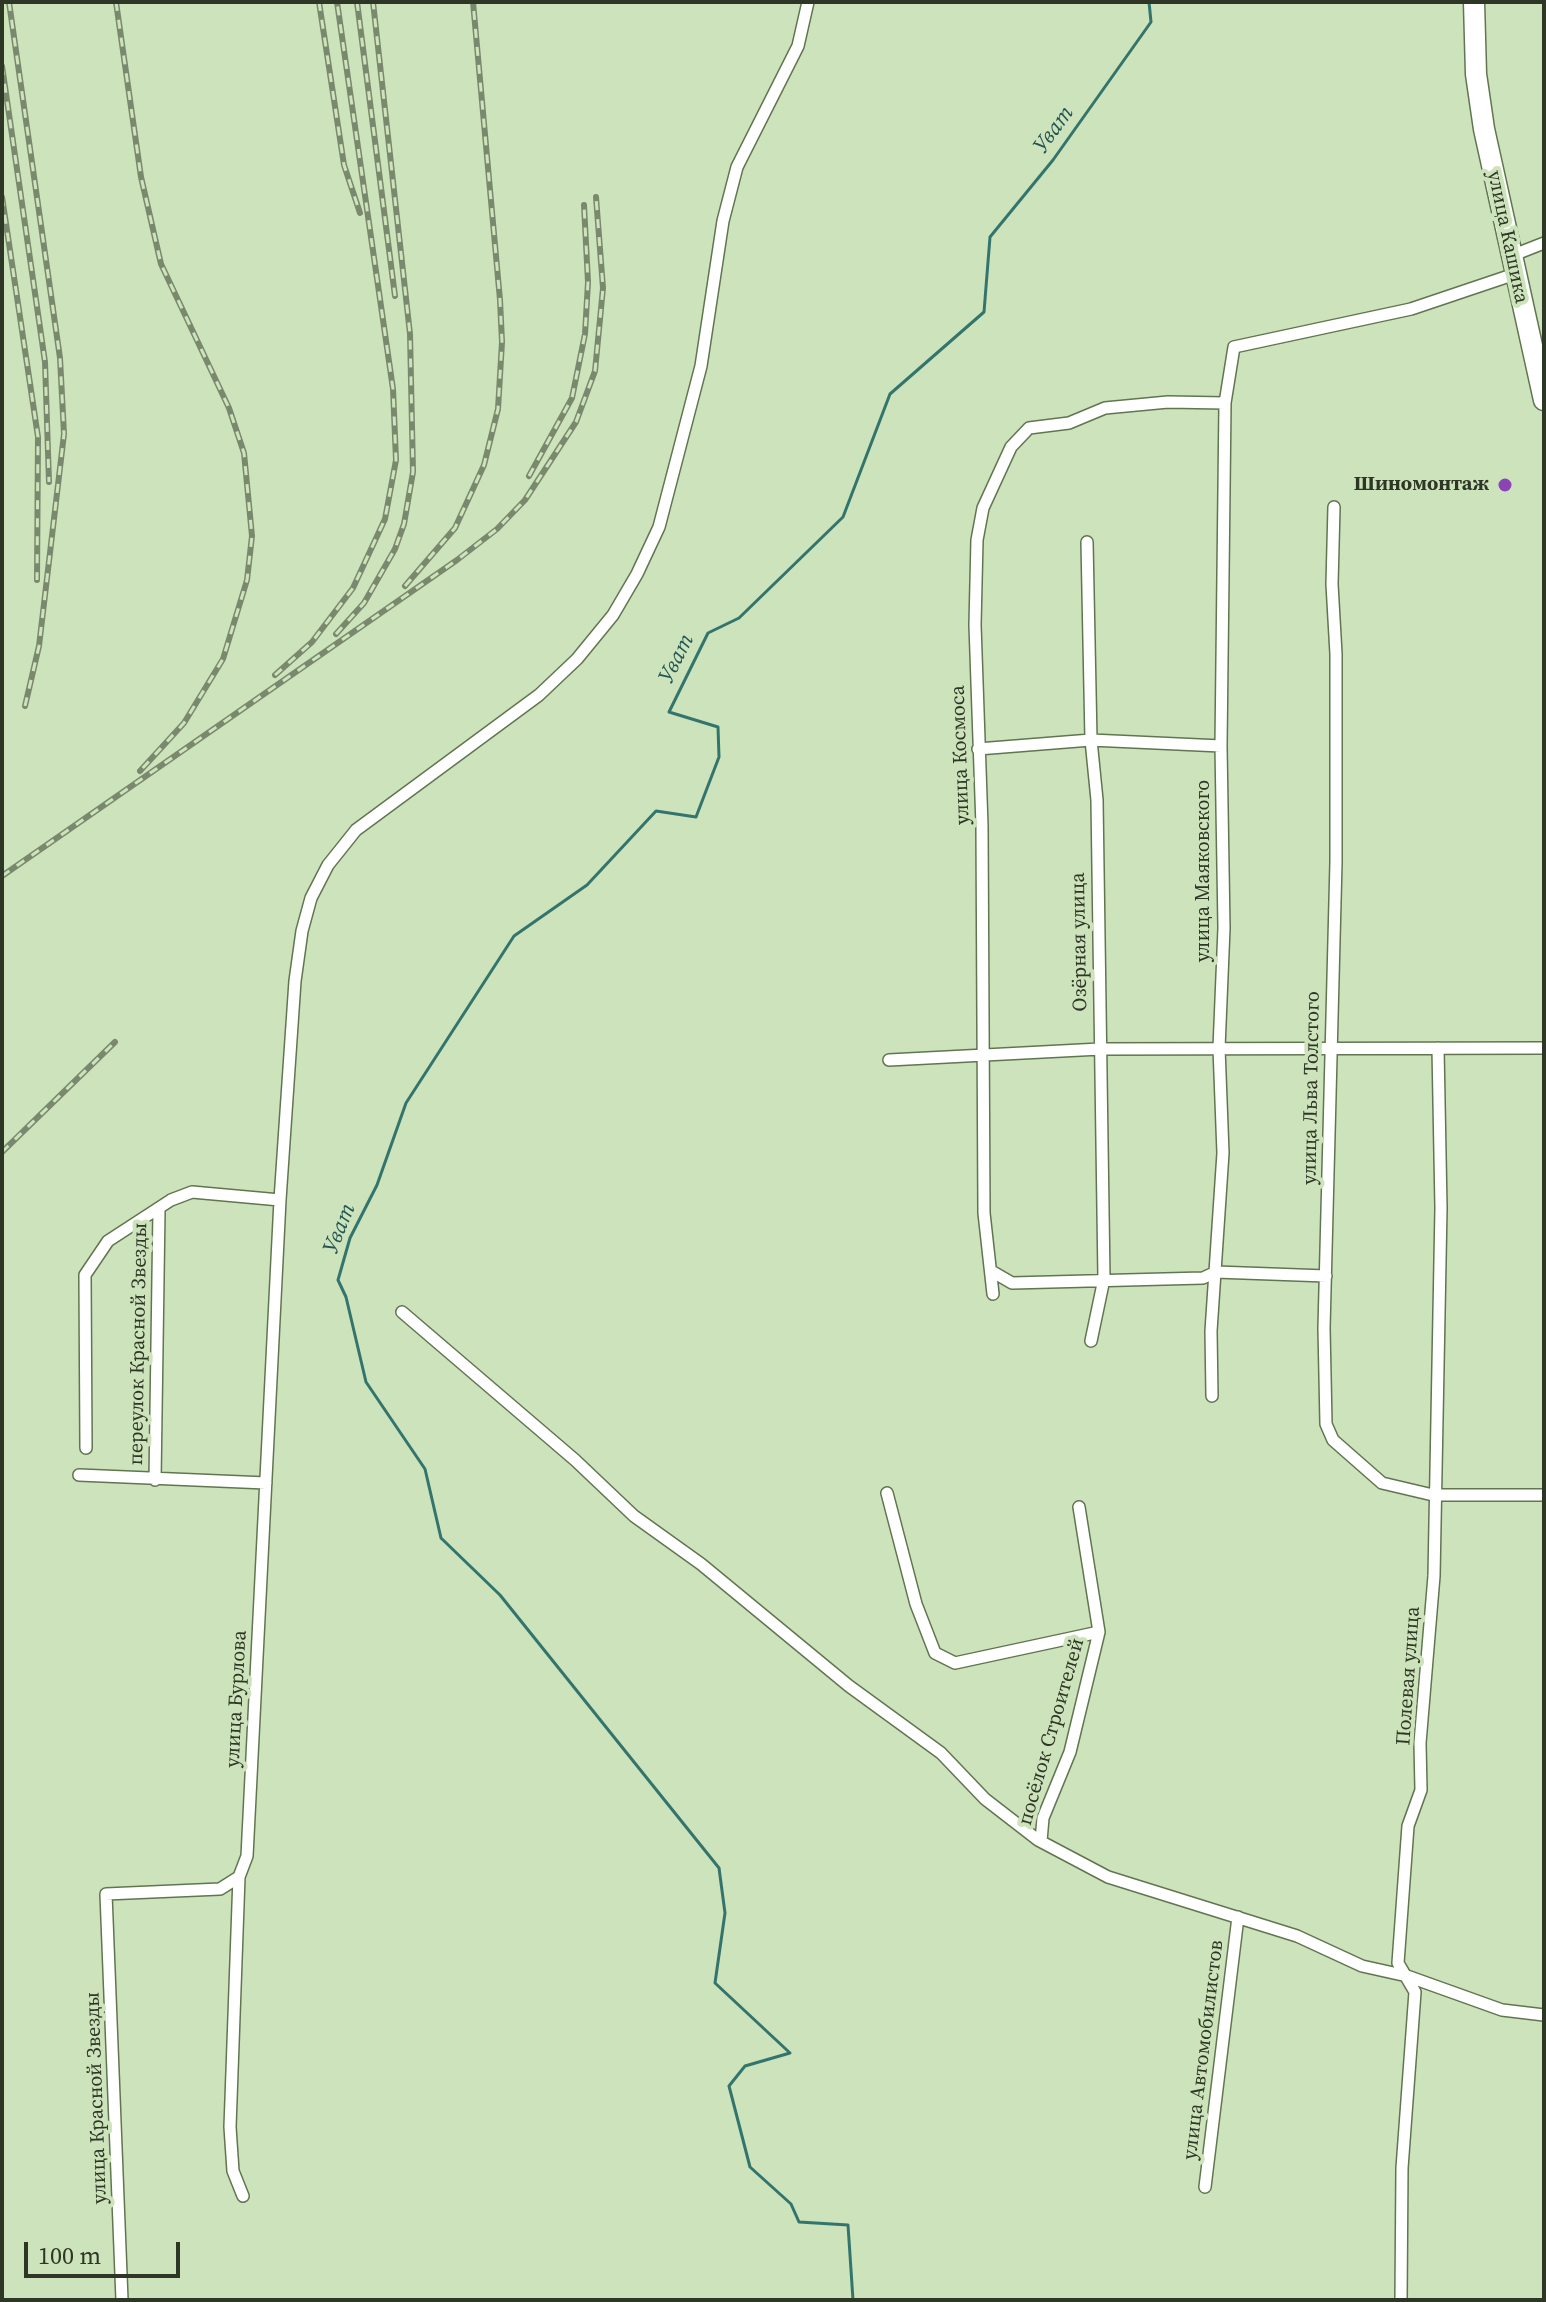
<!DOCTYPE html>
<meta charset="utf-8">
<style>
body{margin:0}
#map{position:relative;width:1546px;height:2302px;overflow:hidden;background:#cce3bb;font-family:"Source Serif 4",serif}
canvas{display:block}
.frame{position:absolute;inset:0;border:4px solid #2e3626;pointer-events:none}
.scale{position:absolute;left:24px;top:2242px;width:156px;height:36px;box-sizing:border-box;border:4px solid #2e3626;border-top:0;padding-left:10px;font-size:24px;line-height:28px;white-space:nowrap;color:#2e3626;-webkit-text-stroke:6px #cce3bb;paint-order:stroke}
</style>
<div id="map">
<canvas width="1546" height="2302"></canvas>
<div class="frame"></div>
<div class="scale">100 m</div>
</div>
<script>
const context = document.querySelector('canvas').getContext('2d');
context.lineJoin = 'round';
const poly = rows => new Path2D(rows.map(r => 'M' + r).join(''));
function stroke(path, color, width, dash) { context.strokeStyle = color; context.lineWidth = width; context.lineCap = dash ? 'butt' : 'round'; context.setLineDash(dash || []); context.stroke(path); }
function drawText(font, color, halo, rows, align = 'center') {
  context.font = font + ' "Source Serif 4",serif'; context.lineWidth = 8; context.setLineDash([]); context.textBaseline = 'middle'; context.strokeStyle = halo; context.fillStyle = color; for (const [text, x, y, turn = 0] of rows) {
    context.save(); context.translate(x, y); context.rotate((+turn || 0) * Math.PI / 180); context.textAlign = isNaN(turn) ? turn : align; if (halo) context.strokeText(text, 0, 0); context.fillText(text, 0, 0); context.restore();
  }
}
stroke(poly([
 [853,2300,848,2225,799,2222,791,2204,750,2167,729,2086,745,2066,790,2053,715,1983,725,1913,719,1868,500,1595,441,1538,425,1469,366,1382,346,1297,338,1280,350,1238,377,1185,406,1103,514,936,587,885,656,811,696,817,719,757,718,727,669,712,708,633,739,618,843,517,890,394,984,312,990,237,1053,160,1151,22,1149,2]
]), '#33756d', 3);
const street = poly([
 [1511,256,1544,243],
 [1334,507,1332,584,1336,654,1336,862,1324,1328,1326,1424,1333,1440,1382,1483,1433,1495,1544,1495],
 [1087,542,1091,740,1097,800,1104,1279,1091,1341],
 [978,749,1091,740,1221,746],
 [889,1060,1100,1049,1544,1048],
 [993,1272,1012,1283,1203,1278,1216,1272,1326,1276],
 [993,1294,984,1213,982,826,975,625,977,540,983,508,1011,447,1029,428,1069,423,1105,408,1168,402,1225,403],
 [402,1312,575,1460,634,1516,701,1564,849,1686,941,1753,985,1799,1038,1840,1108,1877,1297,1936,1362,1966,1407,1976,1502,2010,1544,2015],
 [1212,1396,1211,1331,1223,1153,1219,1048,1224,928,1221,746,1225,403,1234,347,1411,309,1515,274],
 [86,1448,85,1275,108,1241,171,1200,192,1192,280,1200],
 [79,1475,266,1483],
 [155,1480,159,1210],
 [887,1493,916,1604,935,1653,955,1663,1099,1632],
 [1041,1841,1043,1818,1070,1752,1099,1632,1079,1507],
 [1205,2187,1238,1917],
 [243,2196,233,2171,230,2127,239,1877,247,1856,280,1200,295,981,302,931,311,898,328,865,356,830,539,695,577,659,613,615,637,574,659,527,701,366,723,221,737,167,798,46,808,2],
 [122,2300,106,1894,220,1889,239,1877],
 [1401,2300,1402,2168,1415,1992,1398,1963,1408,1826,1421,1790,1420,1743,1434,1576,1441,1208,1438,1048]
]);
const highway = poly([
 [1474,2,1476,74,1484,129,1544,400]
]);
stroke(street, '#617551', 14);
stroke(highway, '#617551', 23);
stroke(street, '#fff', 11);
stroke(highway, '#fff', 20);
const rail = poly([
 [9,2,60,358,64,434,39,646,25,706],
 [116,2,141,177,161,264,229,408,244,453,252,536,247,580,223,659,184,723,140,771],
 [319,2,344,165,360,213],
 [357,2,395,296],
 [2,66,45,362,49,482],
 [2,197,38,437,37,580],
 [529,476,572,398,585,334,588,282,584,205],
 [405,586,455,528,484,465,498,409,502,342,500,300,473,2],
 [336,634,364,603,395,549,404,524,413,472,410,334,373,2],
 [275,675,312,642,353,588,385,519,396,460,393,389,337,2],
 [2,876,457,560,497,529,525,500,576,422,595,371,603,288,596,197],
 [2,1152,115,1042]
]);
stroke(rail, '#7a896e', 6);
stroke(rail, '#cce3bb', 3, [9]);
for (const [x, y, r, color] of [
 [1505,485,8,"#8c43b5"]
]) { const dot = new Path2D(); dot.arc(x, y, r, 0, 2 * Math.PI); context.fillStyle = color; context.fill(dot); stroke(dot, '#cce3bb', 3); }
drawText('20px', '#2e3626', '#cce3bb', [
 ["улица Кашика",1507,237,78],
 ["улица Космоса",961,755,-92],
 ["улица Маяковского",1204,871,-90],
 ["Озёрная улица",1080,942,-91],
 ["улица Льва Толстого",1312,1088,-89],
 ["переулок Красной Звезды",139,1344,-89],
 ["Полевая улица",1409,1676,-86],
 ["улица Бурлова",237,1699,-87],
 ["посёлок Строителей",1052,1732,-74],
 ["улица Автомобилистов",1204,2050,-83],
 ["улица Красной Звезды",97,2098,-92]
]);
drawText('bold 20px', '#2e3626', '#cce3bb', [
 ["Шиномонтаж",1489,485]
], 'right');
drawText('italic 22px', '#225553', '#cce3bb', [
 ["Уват",1054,130,-54],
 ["Уват",677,659,-63],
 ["Уват",340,1229,-68]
]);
</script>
